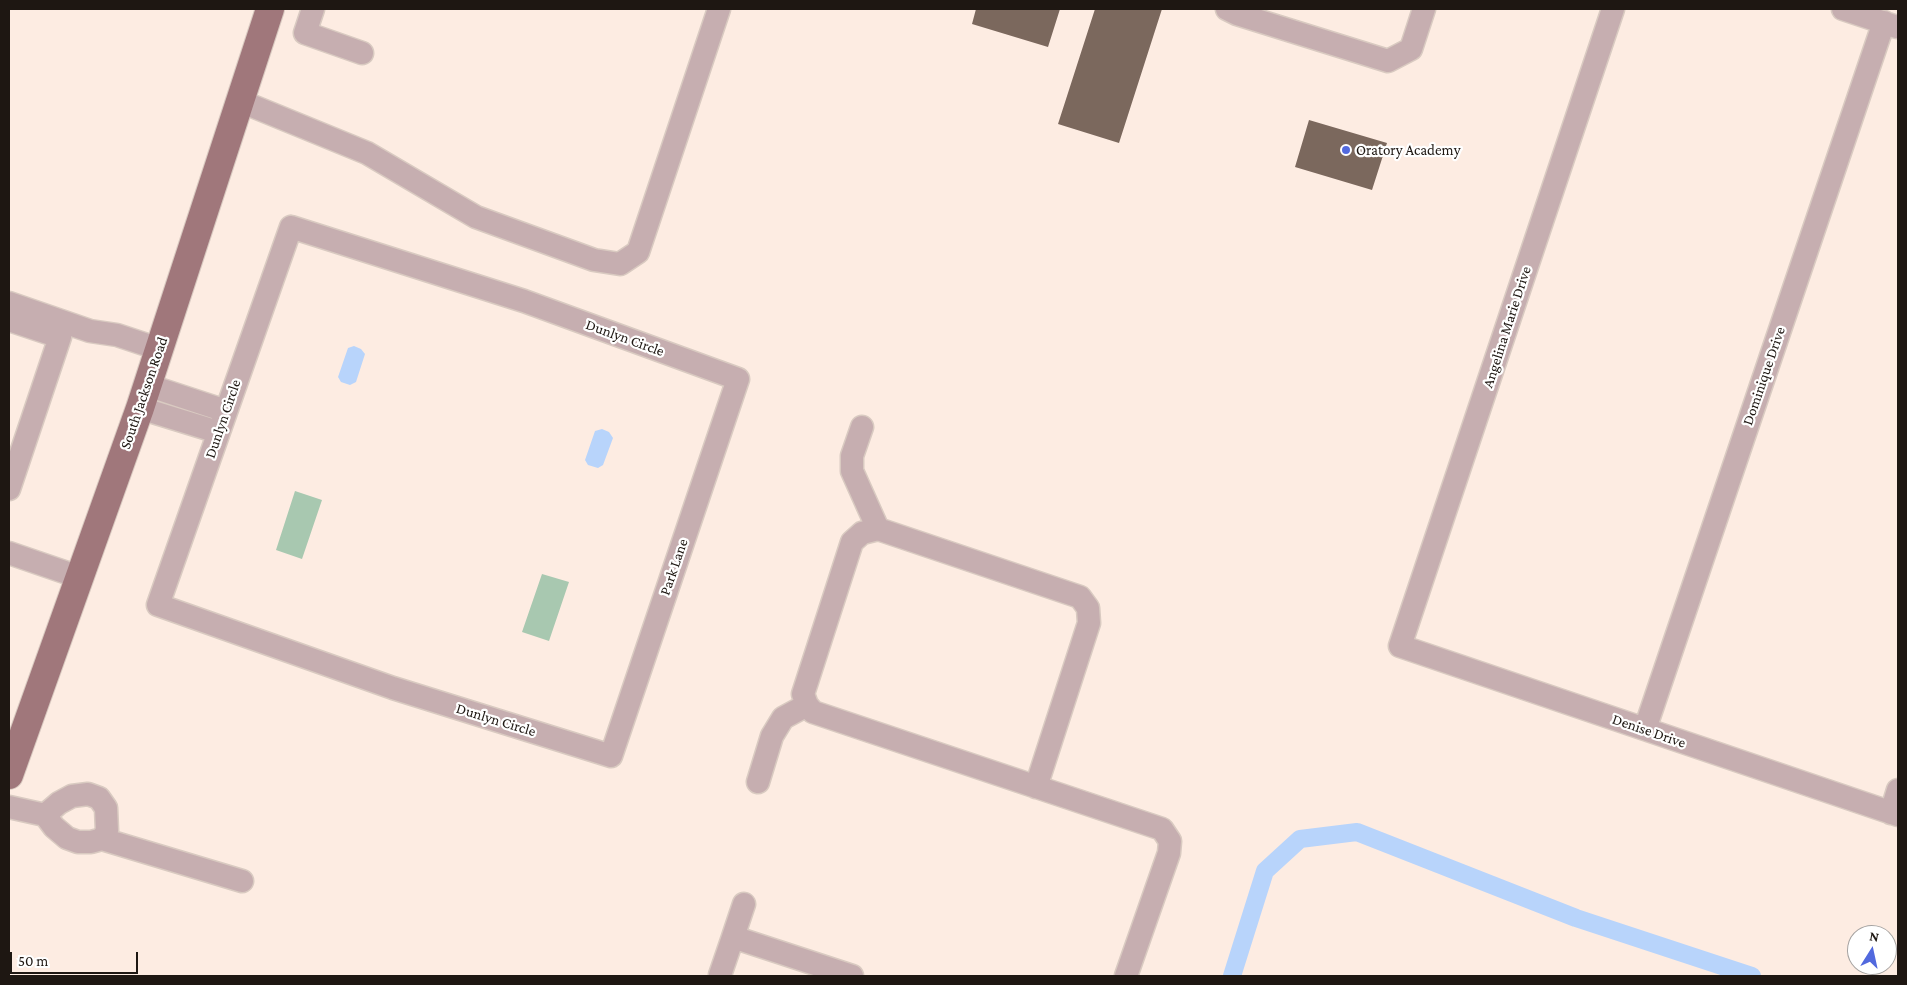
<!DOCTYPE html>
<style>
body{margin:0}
#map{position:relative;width:1907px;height:985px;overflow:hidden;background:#fdece2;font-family:"Crimson Pro",serif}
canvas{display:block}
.frame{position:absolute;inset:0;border:10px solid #1e1712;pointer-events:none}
.north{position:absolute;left:1847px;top:925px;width:50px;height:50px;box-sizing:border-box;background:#fff;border:1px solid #a5a2a0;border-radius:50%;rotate:10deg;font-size:14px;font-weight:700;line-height:20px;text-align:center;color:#1e1712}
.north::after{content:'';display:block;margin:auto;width:18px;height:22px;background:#5269de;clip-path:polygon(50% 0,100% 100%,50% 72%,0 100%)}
.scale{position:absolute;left:10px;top:952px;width:128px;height:22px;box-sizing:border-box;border:2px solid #1e1712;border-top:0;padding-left:6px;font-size:15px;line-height:18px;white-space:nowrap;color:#1e1712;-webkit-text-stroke:4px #fff;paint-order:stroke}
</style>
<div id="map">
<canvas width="1907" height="985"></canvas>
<div class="frame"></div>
<div class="north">N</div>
<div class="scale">50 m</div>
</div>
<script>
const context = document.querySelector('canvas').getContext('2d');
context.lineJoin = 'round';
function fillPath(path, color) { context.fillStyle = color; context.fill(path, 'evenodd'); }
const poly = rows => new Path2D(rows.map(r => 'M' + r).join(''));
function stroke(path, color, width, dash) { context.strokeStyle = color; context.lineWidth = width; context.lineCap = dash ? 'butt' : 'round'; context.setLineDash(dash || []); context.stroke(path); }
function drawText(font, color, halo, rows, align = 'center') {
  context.font = font + ' "Crimson Pro",serif'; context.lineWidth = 4.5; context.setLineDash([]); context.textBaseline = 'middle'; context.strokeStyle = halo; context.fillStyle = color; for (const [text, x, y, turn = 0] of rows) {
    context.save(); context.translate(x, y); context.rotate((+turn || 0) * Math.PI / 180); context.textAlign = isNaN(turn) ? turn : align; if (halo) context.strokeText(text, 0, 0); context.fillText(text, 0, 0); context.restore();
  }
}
fillPath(poly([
 [295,491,322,500,302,559,276,550],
 [542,574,569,582,549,641,522,632]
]), '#a8c8b0');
fillPath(poly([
 [354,346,361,349,365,354,356,382,350,385,341,382,338,377,348,348],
 [602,429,609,432,613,438,603,465,598,468,588,465,585,460,595,431]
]), '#b8d4fb');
stroke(poly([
 [1232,976,1265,871,1300,839,1357,832,1576,918,1752,976]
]), '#b8d4fb', 18);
fillPath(poly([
 [976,9,1060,9,1048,47,972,24],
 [1095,9,1162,9,1119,143,1058,124],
 [1309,120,1387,143,1372,190,1295,167]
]), '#7b685d');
const minor = poly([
 [313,9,305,33,362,53],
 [1227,9,1237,14,1388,61,1411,49,1424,9],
 [1613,9,1400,646,1898,815],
 [1843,9,1897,27],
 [240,101,367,153,476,217,594,260,620,264,638,252,719,9],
 [291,227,524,301,738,379,611,756,393,688,158,605,291,227],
 [9,303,90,331,117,335,159,349],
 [9,320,60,337,9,489],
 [147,385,226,411],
 [140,408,218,432],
 [862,427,852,456,852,471,878,529],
 [9,553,79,577],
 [1645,729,1884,22],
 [758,782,772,736,783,718,807,705],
 [1036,787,1089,623,1088,608,1080,597,878,529,862,533,852,542,803,694,807,705,813,712,1162,829,1170,841,1169,853,1126,976],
 [9,807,45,815,59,803,72,796,88,794,99,798,106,808,107,831,102,839,242,881],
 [1891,813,1898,790],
 [45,815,54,827,67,838,78,842,91,842,102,839],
 [733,937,744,904],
 [720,975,733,937,852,976]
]);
const major = poly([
 [9,775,140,408,270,9]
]);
stroke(minor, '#d9cac1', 25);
stroke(major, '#d9cac1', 30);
stroke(minor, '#c6aeb0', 22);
stroke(major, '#a0777b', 28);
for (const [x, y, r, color] of [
 [1346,150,5,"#5269de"]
]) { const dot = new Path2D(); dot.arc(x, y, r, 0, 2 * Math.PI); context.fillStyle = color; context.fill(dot); stroke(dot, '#fff', 2); }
drawText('15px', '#1e1712', '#fff', [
 ["Oratory Academy",1356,150]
], 'left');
drawText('15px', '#1e1712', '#fff', [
 ["Angelina Marie Drive",1507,327,-72],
 ["Dunlyn Circle",625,338,20],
 ["Dominique Drive",1764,376,-71],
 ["South Jackson Road",144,393,-71],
 ["Dunlyn Circle",223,419,-71],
 ["Park Lane",674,567,-71],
 ["Dunlyn Circle",496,720,17],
 ["Denise Drive",1649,731,19]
]);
</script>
